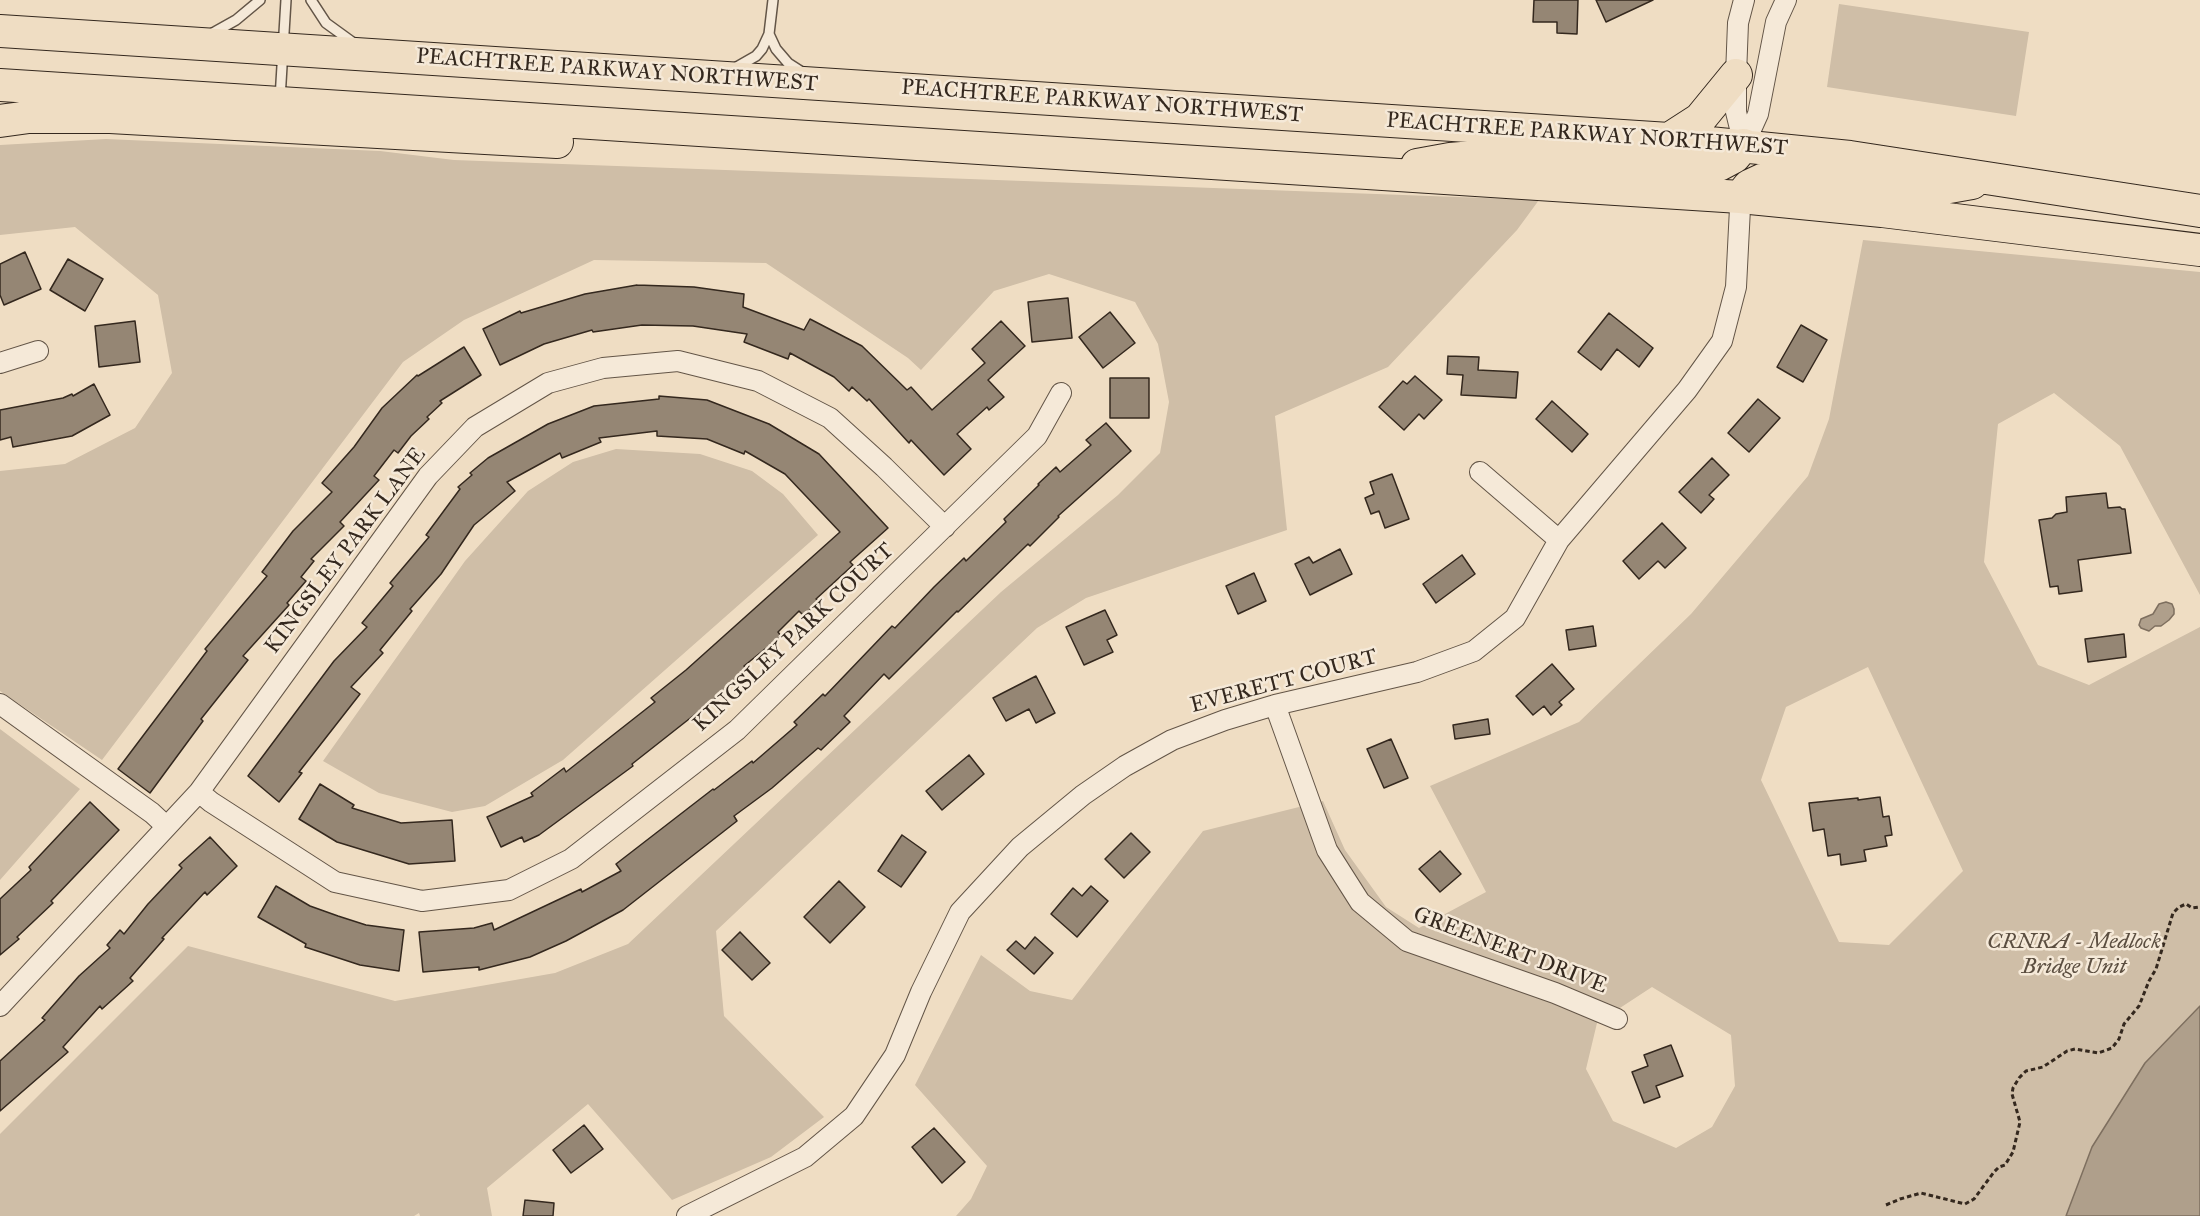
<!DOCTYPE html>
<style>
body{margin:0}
canvas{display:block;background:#efddc3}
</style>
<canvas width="2200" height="1216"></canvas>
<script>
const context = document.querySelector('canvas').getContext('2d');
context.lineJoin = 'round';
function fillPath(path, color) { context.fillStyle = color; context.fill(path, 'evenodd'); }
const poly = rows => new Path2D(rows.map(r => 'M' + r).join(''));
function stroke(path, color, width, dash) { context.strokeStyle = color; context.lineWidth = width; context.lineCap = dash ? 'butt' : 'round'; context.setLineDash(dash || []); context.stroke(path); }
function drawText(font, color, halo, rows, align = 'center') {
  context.font = font + ' "IM FELL Great Primer",serif'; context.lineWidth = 5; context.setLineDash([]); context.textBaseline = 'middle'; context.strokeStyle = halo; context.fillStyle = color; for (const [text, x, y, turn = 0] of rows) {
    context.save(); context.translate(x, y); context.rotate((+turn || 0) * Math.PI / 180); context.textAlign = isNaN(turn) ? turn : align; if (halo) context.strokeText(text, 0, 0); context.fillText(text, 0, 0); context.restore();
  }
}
fillPath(poly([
 [1839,4,2029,32,2016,116,1827,87],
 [106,139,380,151,454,160,1539,200,1517,230,1388,367,1275,416,1287,530,1086,598,1037,628,716,931,724,1016,824,1117,771,1157,672,1200,588,1104,487,1188,492,1216,420,1216,419,1213,414,1216,0,1216,0,1134,188,946,395,1001,555,973,628,944,1001,592,1118,495,1160,453,1169,402,1158,344,1135,302,1049,274,994,291,921,370,908,358,766,263,594,260,464,320,403,362,102,760,0,691,0,471,65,464,135,428,172,373,158,295,75,227,0,235,0,145],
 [1863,240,2200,272,2200,595,2120,446,2054,393,1998,424,1984,562,2038,665,2089,685,2200,627,2200,1006,2145,1063,2092,1147,2066,1216,956,1216,971,1199,987,1166,915,1085,981,955,1030,991,1072,1000,1203,831,1323,801,1345,850,1386,907,1419,928,1486,892,1430,786,1579,722,1691,614,1808,476,1829,419],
 [1868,667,1963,871,1889,945,1839,942,1761,780,1786,707],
 [1652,987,1731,1035,1735,1086,1712,1127,1676,1148,1613,1121,1586,1069,1597,1023],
 [616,449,700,454,752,471,783,494,818,535,563,760,485,806,452,812,379,793,323,761,465,561,528,491,573,462],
 [0,729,80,789,0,880]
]), '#cfbea7');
const water = poly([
 [2166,602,2172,604,2174,609,2174,614,2169,620,2161,626,2155,626,2149,631,2141,628,2139,625,2141,619,2153,614,2159,604,2166,602],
 [2200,1006,2200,1216,2066,1216,2092,1147,2145,1063,2200,1006]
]);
fillPath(water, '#af9f8b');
stroke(water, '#7e6f5f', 1.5);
const building = poly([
 [1534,0,1578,0,1577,34,1557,33,1557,22,1533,22,1534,0],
 [1596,0,1653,0,1606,22,1596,0],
 [25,252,41,289,4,305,0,295,0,264,25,252],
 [68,259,103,279,85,311,50,290,68,259],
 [637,285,694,287,744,294,743,307,804,330,810,319,862,346,907,390,911,387,932,410,985,363,972,349,1001,321,1025,346,988,380,1004,397,989,410,987,407,957,434,971,449,944,475,911,440,909,443,869,399,867,401,852,387,849,391,834,377,790,353,788,359,744,342,747,334,693,326,642,325,593,332,592,330,544,344,500,365,483,329,520,311,521,313,585,294,637,285],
 [1068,298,1072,338,1032,342,1028,302,1068,298],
 [1110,312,1135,343,1103,368,1079,337,1110,312],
 [1609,313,1653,348,1639,367,1617,349,1601,370,1578,352,1609,313],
 [135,321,140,362,99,367,95,326,135,321],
 [1801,325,1827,340,1803,382,1777,367,1801,325],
 [464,347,481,375,440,401,442,403,427,417,429,419,411,436,398,453,394,450,374,476,379,480,340,522,344,526,311,559,314,561,301,577,306,581,287,603,289,605,243,656,248,660,201,719,203,721,150,793,118,769,207,651,205,649,267,576,262,572,293,531,332,492,322,483,354,447,382,408,417,375,418,376,464,347],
 [1448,356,1479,357,1478,370,1518,372,1516,398,1461,395,1463,375,1447,374,1448,356],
 [1415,376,1442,400,1424,419,1419,414,1404,430,1379,407,1403,381,1407,384,1415,376],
 [1110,378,1149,378,1149,418,1110,418,1110,378],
 [94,384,110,415,72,436,13,447,11,437,0,440,0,410,63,398,72,394,73,396,94,384],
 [659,396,707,400,769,424,819,454,888,528,850,562,853,565,816,599,819,601,804,616,799,611,778,632,781,636,744,666,747,670,717,697,632,764,633,766,539,835,524,842,522,837,501,847,487,817,533,796,531,793,564,768,566,772,655,702,651,698,686,670,840,532,785,474,745,451,744,454,707,439,657,436,657,431,599,438,601,442,562,458,560,453,507,482,515,491,474,525,441,574,410,609,412,611,380,650,383,653,351,687,360,694,299,772,302,773,279,802,248,776,334,661,367,627,362,623,393,586,390,583,429,537,426,535,460,489,458,487,472,475,470,473,488,458,548,424,594,406,659,399,659,396],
 [1758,399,1780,418,1749,452,1728,433,1758,399],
 [1552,401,1588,434,1572,452,1536,419,1552,401],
 [1106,423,1131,451,1058,516,1059,517,1030,546,1028,544,958,612,957,611,889,679,884,674,844,716,850,722,821,750,818,748,772,788,734,816,737,821,623,910,566,941,530,957,479,970,479,967,423,972,419,932,474,928,492,923,494,930,581,889,582,892,621,871,616,864,713,789,714,790,752,761,753,763,797,725,794,722,823,694,825,696,892,626,895,628,934,587,964,558,966,561,1006,522,1004,519,1039,485,1038,484,1056,467,1060,472,1091,445,1086,440,1106,423],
 [1712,458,1729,475,1709,495,1714,499,1701,513,1679,492,1712,458],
 [1392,474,1409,519,1385,528,1379,511,1371,514,1365,498,1374,494,1370,482,1392,474],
 [2106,493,2108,508,2120,507,2122,509,2125,509,2131,553,2078,560,2082,591,2059,594,2058,586,2050,587,2039,520,2052,518,2056,514,2067,512,2066,497,2106,493],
 [1662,523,1686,548,1665,568,1658,561,1639,579,1623,561,1662,523],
 [1340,549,1352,574,1310,595,1295,564,1309,557,1313,563,1340,549],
 [1462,555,1475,574,1436,603,1423,584,1462,555],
 [1254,573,1266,601,1238,614,1226,586,1254,573],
 [1105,610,1117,635,1107,640,1113,652,1084,665,1066,627,1105,610],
 [1593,626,1596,646,1569,650,1566,630,1593,626],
 [2124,634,2126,657,2088,662,2085,639,2124,634],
 [1552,664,1574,689,1559,702,1562,705,1551,715,1544,706,1533,715,1516,696,1552,664],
 [1036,676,1055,713,1036,723,1029,709,1006,721,993,698,1036,676],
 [1488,719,1490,734,1455,739,1453,725,1488,719],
 [1391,739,1408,778,1384,788,1367,749,1391,739],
 [969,755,984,774,942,810,926,791,969,755],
 [320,784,354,805,352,808,401,823,452,820,455,861,409,864,337,842,299,819,320,784],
 [1880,797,1883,817,1889,816,1892,835,1885,836,1887,846,1864,850,1866,861,1841,865,1840,854,1828,856,1824,829,1813,831,1809,803,1858,798,1858,800,1880,797],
 [90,802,119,830,51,901,53,903,17,937,19,939,0,955,0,899,31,870,29,867,90,802],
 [1131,833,1150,852,1124,878,1105,859,1131,833],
 [902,835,926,852,901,887,878,871,902,835],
 [210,837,237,866,207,895,205,892,162,938,164,939,130,978,133,981,102,1009,100,1006,63,1047,68,1052,0,1111,0,1061,45,1020,42,1018,79,976,110,948,107,945,120,930,124,934,148,904,182,868,179,865,210,837],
 [1440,851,1461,874,1440,892,1419,869,1440,851],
 [839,881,865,907,830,943,804,917,839,881],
 [276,886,310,906,338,916,366,925,404,930,399,971,360,965,305,947,306,944,258,917,276,886],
 [1091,886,1108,901,1077,937,1051,914,1073,888,1082,896,1091,886],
 [740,932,770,963,752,980,722,950,740,932],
 [1035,937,1053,953,1034,974,1007,950,1016,941,1025,949,1035,937],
 [1671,1045,1683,1076,1656,1086,1660,1097,1644,1103,1632,1072,1648,1066,1644,1055,1671,1045],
 [584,1125,603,1149,571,1173,553,1150,584,1125],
 [934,1128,965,1162,942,1183,912,1147,934,1128],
 [525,1200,554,1203,553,1216,523,1216,525,1200]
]);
fillPath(building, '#958674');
stroke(building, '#34281e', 1.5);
const service = poly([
 [311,0,326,23,355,44],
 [211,34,236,20,260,0],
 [769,34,776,49,788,63,802,72],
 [735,68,756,56,762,49,769,34,773,0],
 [280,99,286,0]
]);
const minor = poly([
 [1744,145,1758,114,1776,22,1786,0],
 [1743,155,1744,145,1736,112,1736,75,1738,23,1744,0],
 [0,363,38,351],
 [1480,472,1559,540],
 [0,704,152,813,166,826],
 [1275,705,1327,850,1360,902,1407,941,1555,993,1617,1019],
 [199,792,211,802,335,882,422,901,509,890,571,859,737,730,1037,436,1061,393],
 [0,1006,199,792,428,476,475,427,548,383,603,368,678,361,758,381,830,418,884,467,945,527],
 [687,1216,805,1157,854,1116,895,1055,921,992,960,912,1020,847,1083,795,1125,766,1172,740,1225,720,1275,705,1417,672,1474,651,1515,618,1559,540,1687,390,1722,341,1736,287,1741,188]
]);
const trunk = poly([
 [0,31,1669,139,1850,157,2200,211],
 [0,85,1740,197,1882,211,2200,250],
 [0,121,29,117,110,117,557,142],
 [1669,139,1700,119,1736,75],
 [1417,165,1450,159,1523,153,1719,165,1734,157,1744,145],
 [1745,191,1749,186,1764,179,1789,179,1927,191,1972,183]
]);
stroke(service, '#635547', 12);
stroke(minor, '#635547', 22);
stroke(trunk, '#34281e', 34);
stroke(poly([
 [1886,1205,1900,1199,1921,1193,1965,1204,1974,1199,1994,1172,1999,1167,2005,1165,2013,1152,2020,1122,2012,1094,2013,1088,2019,1078,2026,1071,2043,1067,2067,1051,2075,1049,2098,1053,2112,1048,2119,1039,2124,1024,2139,1006,2149,981,2156,969,2173,913,2179,907,2186,904,2192,908,2200,907]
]), '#34281e', 3, [4.5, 3]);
stroke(service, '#f5e9d8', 9);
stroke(minor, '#f5e9d8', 20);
stroke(trunk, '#efddc3', 32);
drawText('22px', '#34281e', '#f5e9d8', [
 ["PEACHTREE PARKWAY NORTHWEST",617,71,4],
 ["PEACHTREE PARKWAY NORTHWEST",1102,102,4],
 ["PEACHTREE PARKWAY NORTHWEST",1587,135,4],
 ["KINGSLEY PARK LANE",346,551,-53],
 ["KINGSLEY PARK COURT",794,638,-43],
 ["EVERETT COURT",1284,682,-15],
 ["GREENERT DRIVE",1510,951,21]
]);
drawText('italic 22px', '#5b4e40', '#f5e9d8', [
 ["CRNRA - Medlock",2074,943],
 ["Bridge Unit",2074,968]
]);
</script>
